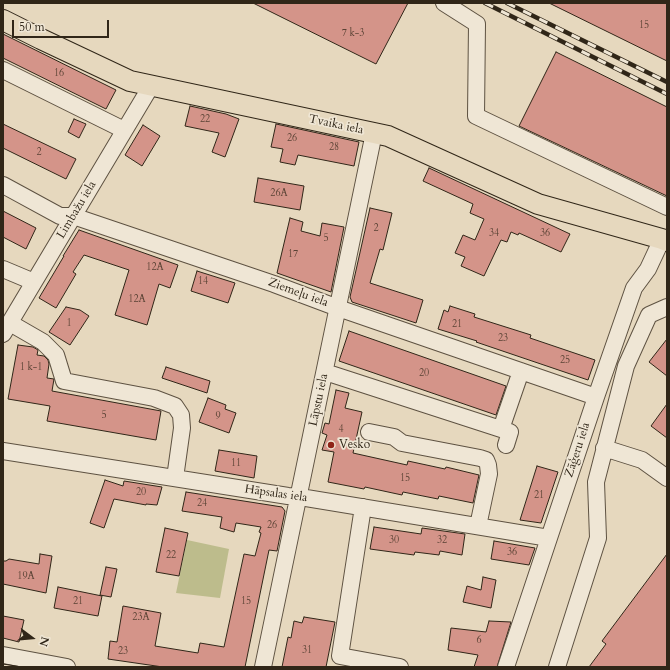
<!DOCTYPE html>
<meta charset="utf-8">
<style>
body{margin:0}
#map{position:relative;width:670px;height:670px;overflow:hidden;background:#e6d8be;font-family:Cardo,serif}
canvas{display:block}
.frame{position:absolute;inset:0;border:4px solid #302618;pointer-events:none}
.north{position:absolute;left:12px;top:618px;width:40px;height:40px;-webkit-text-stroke:3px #efe6d5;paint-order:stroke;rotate:106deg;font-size:11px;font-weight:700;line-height:16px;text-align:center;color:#302618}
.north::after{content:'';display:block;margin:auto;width:14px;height:18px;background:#302618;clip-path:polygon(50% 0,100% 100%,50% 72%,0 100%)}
.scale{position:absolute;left:12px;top:20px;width:97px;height:18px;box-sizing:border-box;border:2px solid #302618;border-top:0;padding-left:5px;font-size:12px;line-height:14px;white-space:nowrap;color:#302618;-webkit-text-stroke:3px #efe6d5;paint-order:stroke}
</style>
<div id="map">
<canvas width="670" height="670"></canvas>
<div class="frame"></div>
<div class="north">N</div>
<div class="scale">50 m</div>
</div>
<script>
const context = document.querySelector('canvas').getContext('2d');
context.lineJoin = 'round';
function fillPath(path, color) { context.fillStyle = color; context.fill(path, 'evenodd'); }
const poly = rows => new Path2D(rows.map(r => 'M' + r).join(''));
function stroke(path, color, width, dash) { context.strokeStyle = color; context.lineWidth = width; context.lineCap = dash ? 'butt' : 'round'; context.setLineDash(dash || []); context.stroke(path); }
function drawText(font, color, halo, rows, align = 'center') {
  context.font = font + ' Cardo,serif'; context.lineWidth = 3.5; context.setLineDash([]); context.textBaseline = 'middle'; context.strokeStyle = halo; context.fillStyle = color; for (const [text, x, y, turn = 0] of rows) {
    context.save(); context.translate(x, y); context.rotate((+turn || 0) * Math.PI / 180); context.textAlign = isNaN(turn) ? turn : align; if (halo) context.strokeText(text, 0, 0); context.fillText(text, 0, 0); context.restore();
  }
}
fillPath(poly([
 [187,540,229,549,220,598,176,593]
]), '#bdbc8c');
const building = poly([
 [253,3,408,3,376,64,253,3],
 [549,3,667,3,667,61,549,3],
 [3,34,116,90,106,109,3,58,3,34],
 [556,52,667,107,667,196,519,126,556,52],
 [190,106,226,114,239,119,225,157,212,152,219,133,185,126,190,106],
 [74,119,86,124,79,138,68,132,74,119],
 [3,124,76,159,66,179,3,148,3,124],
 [276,124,359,142,354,166,298,155,295,165,280,162,283,149,271,147,276,124],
 [143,125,160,136,142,166,125,155,143,125],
 [429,168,570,234,561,252,519,233,518,235,511,232,507,242,501,240,484,276,461,266,465,257,455,253,463,235,475,240,484,219,470,213,473,204,423,181,429,168],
 [258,178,304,186,300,210,254,202,258,178],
 [370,208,392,213,383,250,380,249,370,283,423,300,416,323,352,302,350,297,370,208],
 [3,211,36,228,26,249,3,237,3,211],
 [290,218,303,222,301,231,320,236,322,223,344,227,331,292,277,273,290,218],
 [79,230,178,265,170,288,159,284,147,325,115,315,129,270,84,255,73,272,76,274,56,308,39,298,64,256,63,256,79,230],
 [197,271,235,283,228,303,191,291,197,271],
 [450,306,475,314,474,317,531,335,530,338,595,360,588,380,476,342,477,341,438,329,444,310,448,312,450,306],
 [66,307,80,310,89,316,70,345,49,332,66,307],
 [349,331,506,386,496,415,339,361,349,331],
 [667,339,667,376,649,362,667,339],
 [18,345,33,347,38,350,37,355,44,356,48,360,49,364,47,378,54,379,52,391,161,411,156,440,47,421,50,406,8,399,18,345],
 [166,367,210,381,207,393,162,378,166,367],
 [336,390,349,393,345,408,362,412,353,453,407,465,408,461,445,469,446,467,479,475,473,503,439,496,438,499,403,492,402,495,365,487,364,489,328,482,334,452,322,450,327,435,322,433,325,423,329,424,336,390],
 [208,398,226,405,225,409,236,413,229,433,199,422,208,398],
 [667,404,667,438,651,426,667,404],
 [219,450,257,456,254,478,215,471,219,450],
 [537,466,558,472,541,523,520,520,537,466],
 [105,480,123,486,124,481,162,487,157,505,146,504,146,505,114,499,104,528,90,523,105,480],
 [186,492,282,507,285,511,277,551,269,550,245,667,163,667,108,659,110,641,117,642,123,606,161,613,155,646,198,653,200,643,224,647,244,554,255,556,261,533,259,532,261,527,236,523,234,532,220,528,222,517,182,511,186,492],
 [374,527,421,534,422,528,465,534,462,555,440,551,439,555,415,552,414,555,370,549,374,527],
 [165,528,188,533,179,576,156,572,165,528],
 [494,541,535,548,529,565,491,559,494,541],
 [40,554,52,556,46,593,3,584,3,561,6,561,9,559,39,564,40,554],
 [667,554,667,667,589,667,606,644,602,641,667,554],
 [106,567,117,569,111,597,100,595,106,567],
 [483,577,496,580,491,608,463,602,467,586,481,590,483,577],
 [58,587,102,596,98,616,54,608,58,587],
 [3,616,24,620,19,642,3,638,3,616],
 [304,617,335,622,326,667,282,667,288,637,291,638,294,621,302,623,304,617],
 [489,621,511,622,497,667,474,667,478,655,448,650,451,628,486,632,489,621]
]);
fillPath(building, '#d49489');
stroke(building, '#302618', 1);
const minor = poly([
 [444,3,477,24,476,116,667,207],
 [3,70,124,130],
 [3,185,60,216,73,216,274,284,338,308,596,397],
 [3,269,34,282],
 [10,323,43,342,56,355,64,381,154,398,175,406,181,415,182,428,175,478],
 [3,334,151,86],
 [325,372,510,432,506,445],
 [501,429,521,371],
 [369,432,394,437,402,443,480,458,486,460,488,465,489,474,478,526],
 [604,448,642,460,667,478],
 [3,451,288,496,300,497,549,538],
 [363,507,340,656,400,667],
 [3,655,67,667],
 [263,667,374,133],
 [506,667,596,397,634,288,648,269,662,239],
 [557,667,598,538,596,482,626,366,649,315,667,307]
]);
const major = poly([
 [3,20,41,39,130,81,388,136,538,204,662,239,667,241]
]);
stroke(minor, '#5e5242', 18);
stroke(major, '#302618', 22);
stroke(minor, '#efe6d5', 16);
stroke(major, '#e6d8be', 20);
stroke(poly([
 [3,664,22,667]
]), '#302618', 1);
const rail = poly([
 [485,3,667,94],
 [507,3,667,82]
]);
stroke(rail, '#302618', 4.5);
stroke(rail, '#efe6d5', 3, [9]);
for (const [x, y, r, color] of [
 [331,445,4,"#8f2418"]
]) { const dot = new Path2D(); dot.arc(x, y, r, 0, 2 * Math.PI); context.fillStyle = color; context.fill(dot); stroke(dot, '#efe6d5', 1.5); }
drawText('10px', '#594234', null, [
 ["15",644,26],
 ["7 k-3",353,34],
 ["16",59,74],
 ["22",205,120],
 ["26",292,139],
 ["28",334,148],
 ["2",39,153],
 ["26A",279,194],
 ["2",376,229],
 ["34",494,234],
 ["36",545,234],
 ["5",326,239],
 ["17",293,255],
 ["12A",155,268],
 ["14",203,282],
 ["12A",137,300],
 ["1",69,324],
 ["21",457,325],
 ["23",503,339],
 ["25",565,361],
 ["1 k-1",31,368],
 ["20",424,374],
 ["5",104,416],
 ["9",218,417],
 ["4",341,430],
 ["11",236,464],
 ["15",405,479],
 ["20",141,493],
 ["21",539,496],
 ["24",202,504],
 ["26",272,526],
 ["30",394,541],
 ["32",442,541],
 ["36",512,553],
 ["22",171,556],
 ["19A",26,577],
 ["21",78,602],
 ["15",246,602],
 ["23A",141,618],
 ["6",479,641],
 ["31",307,651],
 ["23",123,652]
]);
drawText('12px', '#302618', '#efe6d5', [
 ["Tvaika iela",336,125,12],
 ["Limbažu iela",77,210,-59],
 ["Ziemeļu iela",298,293,20],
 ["Lāpstu iela",319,400,-78],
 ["Zāģeru iela",578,450,-72],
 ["Hāpsalas iela",276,494,8]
]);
drawText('12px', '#302618', '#efe6d5', [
 ["Vesko",339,445]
], 'left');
</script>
